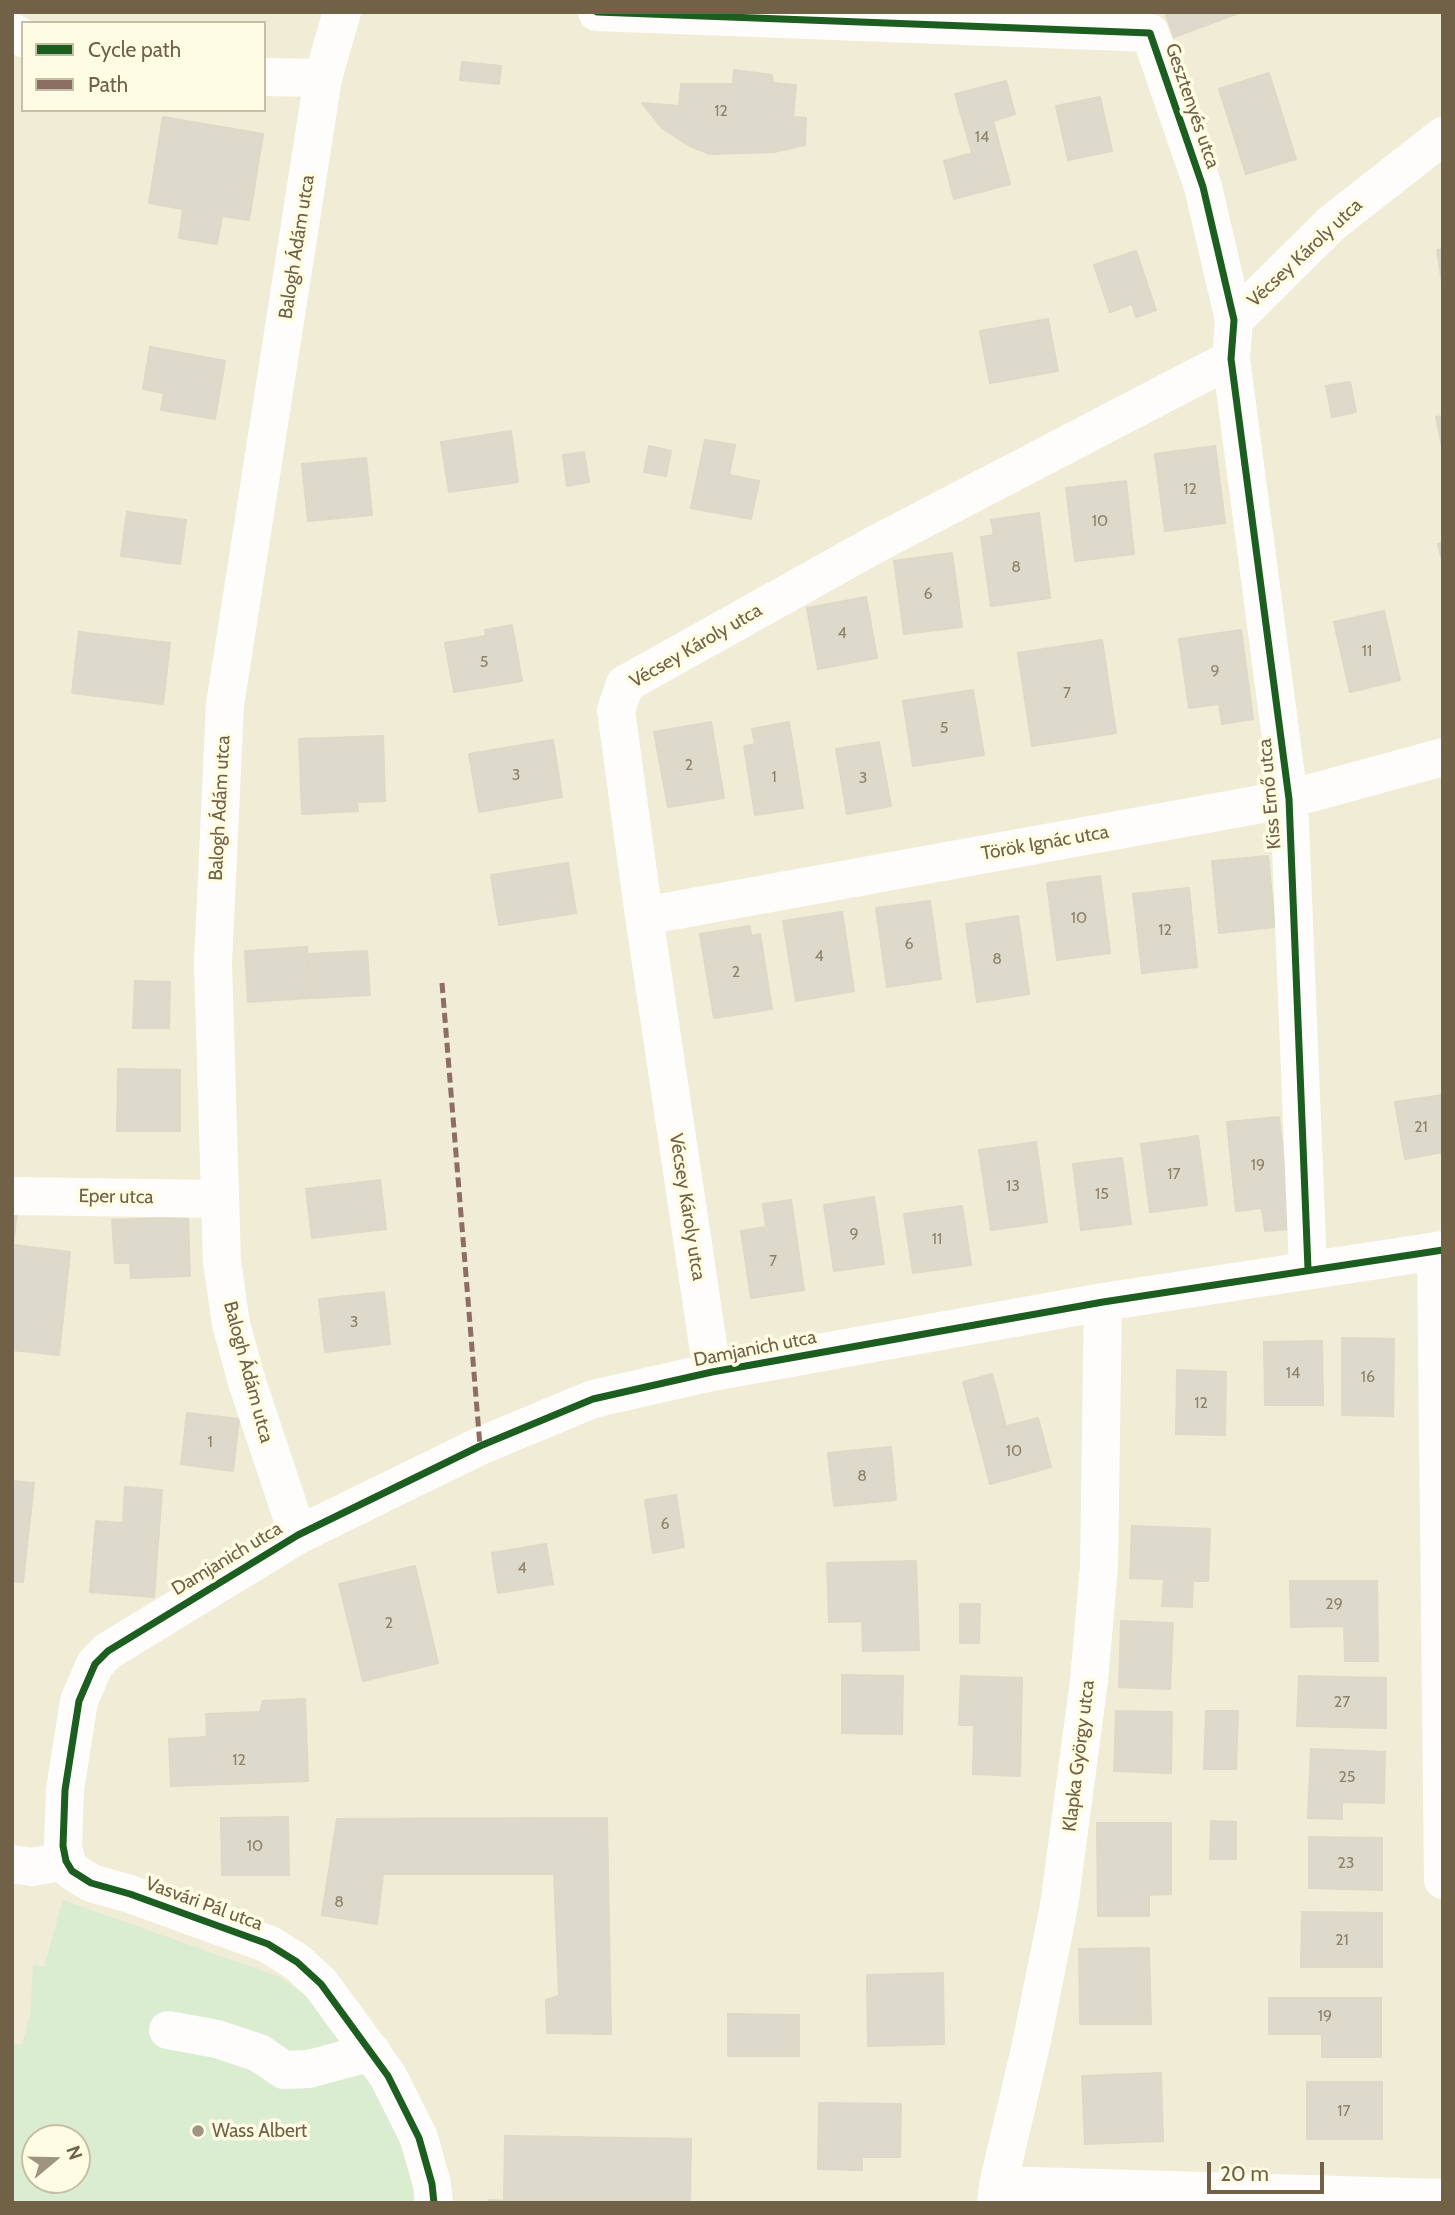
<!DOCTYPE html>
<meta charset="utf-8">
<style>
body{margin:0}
#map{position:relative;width:1455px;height:2215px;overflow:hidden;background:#f5f3e5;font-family:Cabin,sans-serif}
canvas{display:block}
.frame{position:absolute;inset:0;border:14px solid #716147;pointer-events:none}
.legend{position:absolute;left:21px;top:21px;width:245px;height:91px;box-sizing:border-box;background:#fffce4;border:2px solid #c6bea5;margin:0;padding:9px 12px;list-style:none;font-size:21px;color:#716147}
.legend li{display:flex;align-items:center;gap:14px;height:35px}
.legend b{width:35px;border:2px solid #c6bea5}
.north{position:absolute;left:21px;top:2124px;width:70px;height:70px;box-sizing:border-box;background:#fffce4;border:2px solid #c6bea5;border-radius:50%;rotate:71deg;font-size:19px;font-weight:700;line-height:28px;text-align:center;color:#716147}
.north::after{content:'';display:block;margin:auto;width:24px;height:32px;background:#9f947e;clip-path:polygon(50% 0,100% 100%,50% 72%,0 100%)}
.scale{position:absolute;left:1207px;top:2162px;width:117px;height:32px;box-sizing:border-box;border:4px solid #716147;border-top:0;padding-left:9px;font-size:21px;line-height:24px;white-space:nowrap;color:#716147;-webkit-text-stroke:5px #fffce4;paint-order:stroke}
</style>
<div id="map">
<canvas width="1455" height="2215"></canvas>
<div class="frame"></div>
<ul class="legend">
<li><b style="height:9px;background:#1b5e20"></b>Cycle path</li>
<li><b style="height:9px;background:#8d6e63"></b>Path</li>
</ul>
<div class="north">N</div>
<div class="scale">20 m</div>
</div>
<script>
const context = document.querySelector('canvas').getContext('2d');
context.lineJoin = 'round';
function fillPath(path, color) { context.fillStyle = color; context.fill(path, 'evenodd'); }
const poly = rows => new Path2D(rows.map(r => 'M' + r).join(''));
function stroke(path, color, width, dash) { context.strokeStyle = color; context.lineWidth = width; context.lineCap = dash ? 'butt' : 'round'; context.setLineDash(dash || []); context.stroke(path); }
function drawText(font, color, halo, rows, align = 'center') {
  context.font = font + ' Cabin,sans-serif'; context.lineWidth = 7; context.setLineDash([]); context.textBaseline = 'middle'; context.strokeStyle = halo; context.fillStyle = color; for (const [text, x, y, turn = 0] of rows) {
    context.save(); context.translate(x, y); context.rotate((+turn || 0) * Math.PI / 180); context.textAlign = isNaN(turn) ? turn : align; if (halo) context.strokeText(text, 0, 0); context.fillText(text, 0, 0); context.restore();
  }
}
fillPath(poly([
 [12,12,1443,12,1443,2203,12,2203],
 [23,23,264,23,264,110,23,110],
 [35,2138,77,2138,77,2180,35,2180]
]), '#f1ecd5');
fillPath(poly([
 [63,1900,280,1977,310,1999,343,2032,397,2134,413,2188,414,2203,12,2203,12,2043,22,2045,30,2016,33,1965,44,1967],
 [35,2138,77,2138,77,2180,35,2180]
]), '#daedd0');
const building = poly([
 [1165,12,1235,12,1236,14,1174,37,1165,12],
 [462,62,501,66,499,84,460,80,462,62],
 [734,70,772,75,773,83,796,85,793,117,806,118,805,145,774,152,710,154,690,146,663,129,642,103,679,106,681,84,733,84,734,70],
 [1269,73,1296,159,1246,174,1219,89,1269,73],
 [1006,81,1015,114,993,121,1010,184,954,199,944,161,972,153,955,94,1006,81],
 [1100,97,1112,151,1068,160,1056,106,1100,97],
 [163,117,263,134,249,220,222,216,217,244,179,238,183,209,149,203,163,117],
 [1443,249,1443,282,1442,282,1437,250,1443,249],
 [1136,251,1156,310,1136,317,1132,304,1110,312,1094,265,1136,251],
 [1048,319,1058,371,990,383,980,331,1048,319],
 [150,347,225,361,215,419,161,410,164,393,143,389,150,347],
 [1350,382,1356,412,1332,417,1326,386,1350,382],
 [1443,416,1443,451,1436,417,1443,416],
 [511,431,518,482,449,492,441,442,511,431],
 [705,440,735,445,729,475,759,481,751,519,691,508,705,440],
 [649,446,671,451,666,476,644,472,649,446],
 [1215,446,1225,523,1165,531,1155,454,1215,446],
 [584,452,589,482,567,486,563,455,584,452],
 [366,458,372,515,308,521,302,464,366,458],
 [1126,481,1134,554,1075,561,1066,488,1126,481],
 [127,512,186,520,180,564,121,556,127,512],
 [1039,513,1050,598,991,606,981,537,994,535,991,520,1039,513],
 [1443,543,1443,564,1438,544,1443,543],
 [952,553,962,627,904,634,894,561,952,553],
 [866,597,877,658,818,669,807,608,866,597],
 [1384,611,1400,680,1350,692,1334,622,1384,611],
 [512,625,522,681,454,692,445,643,486,636,485,630,512,625],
 [1241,630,1253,719,1222,724,1219,704,1189,708,1179,639,1241,630],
 [79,632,170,643,163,704,72,693,79,632],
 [1102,640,1116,733,1032,746,1018,653,1102,640],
 [973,690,984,755,913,766,903,701,973,690],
 [711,722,724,798,668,807,654,732,711,722],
 [789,722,803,808,755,815,744,746,755,744,752,729,789,722],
 [383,736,385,801,357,802,358,811,302,814,299,739,383,736],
 [553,740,562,797,479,812,469,754,553,740],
 [879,742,891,806,847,814,836,749,879,742],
 [1268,856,1275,927,1219,933,1212,861,1268,856],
 [568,863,576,913,499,925,491,875,568,863],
 [1100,876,1110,953,1057,960,1047,883,1100,876],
 [1189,888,1197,967,1142,973,1133,894,1189,888],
 [930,901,941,979,887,987,876,908,930,901],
 [842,912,854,991,796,1001,783,921,842,912],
 [1018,916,1029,994,977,1002,966,924,1018,916],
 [750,926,751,936,760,934,772,1009,714,1018,700,934,750,926],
 [307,947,310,998,248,1002,245,951,307,947],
 [367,951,370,995,310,998,308,954,367,951],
 [135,981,170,982,169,1028,133,1028,135,981],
 [118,1069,180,1070,180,1131,117,1131,118,1069],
 [1443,1095,1443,1152,1405,1159,1395,1102,1443,1095],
 [1279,1117,1291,1229,1265,1231,1262,1208,1236,1211,1227,1122,1279,1117],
 [1198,1136,1207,1205,1150,1212,1141,1144,1198,1136],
 [1036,1142,1047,1222,991,1230,979,1150,1036,1142],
 [1122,1158,1131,1224,1081,1230,1073,1164,1122,1158],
 [380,1180,386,1229,312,1238,306,1189,380,1180],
 [874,1197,884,1264,834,1271,824,1205,874,1197],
 [791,1200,804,1290,751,1298,741,1231,766,1227,763,1204,791,1200],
 [962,1206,971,1265,913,1273,904,1214,962,1206],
 [12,1211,17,1211,13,1245,12,1245,12,1211],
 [188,1217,190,1276,131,1278,130,1263,115,1263,112,1220,188,1217],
 [13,1245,70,1252,59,1355,12,1350,13,1245],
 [384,1292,390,1344,325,1352,319,1299,384,1292],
 [1342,1338,1394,1339,1393,1416,1342,1415,1342,1338],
 [1322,1341,1323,1405,1265,1405,1264,1342,1322,1341],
 [1177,1370,1226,1372,1225,1435,1176,1434,1177,1370],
 [992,1374,1006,1426,977,1434,963,1382,992,1374],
 [187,1413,239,1419,233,1471,181,1464,187,1413],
 [1038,1418,1051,1467,990,1484,977,1434,1038,1418],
 [891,1447,896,1500,834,1506,828,1453,891,1447],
 [12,1481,34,1483,23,1582,12,1581,12,1481],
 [125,1487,162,1490,154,1597,90,1592,96,1521,123,1523,125,1487],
 [676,1495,684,1547,653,1553,645,1500,676,1495],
 [1132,1526,1210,1529,1208,1581,1193,1581,1192,1607,1162,1606,1164,1579,1130,1578,1132,1526],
 [546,1544,553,1584,498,1593,492,1553,546,1544],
 [916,1561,919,1650,863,1651,862,1621,829,1622,827,1563,916,1561],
 [415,1566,438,1663,363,1681,339,1584,415,1566],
 [1290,1581,1377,1581,1378,1661,1345,1661,1344,1626,1291,1627,1290,1581],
 [960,1604,980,1604,979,1643,960,1643,960,1604],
 [1121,1621,1173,1623,1170,1689,1119,1687,1121,1621],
 [842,1675,903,1676,902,1734,842,1733,842,1675],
 [961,1676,1022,1678,1020,1776,973,1774,974,1725,959,1725,961,1676],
 [1299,1676,1386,1678,1386,1728,1297,1726,1299,1676],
 [305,1699,308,1781,171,1786,169,1739,207,1737,206,1714,260,1712,263,1701,305,1699],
 [1116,1711,1172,1712,1171,1773,1114,1771,1116,1711],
 [1206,1711,1238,1711,1236,1769,1204,1769,1206,1711],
 [1311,1749,1385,1752,1384,1803,1342,1802,1342,1819,1308,1818,1311,1749],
 [288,1817,289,1875,222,1875,221,1818,288,1817],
 [607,1818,611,2034,547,2033,546,2000,559,1996,554,1874,383,1874,377,1924,322,1915,337,1819,607,1818],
 [1211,1821,1236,1822,1236,1859,1210,1859,1211,1821],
 [1097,1823,1171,1823,1171,1894,1149,1895,1149,1916,1098,1916,1097,1823],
 [1309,1837,1382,1838,1382,1890,1309,1888,1309,1837],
 [1302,1912,1382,1913,1382,1967,1301,1967,1302,1912],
 [1149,1948,1151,2024,1080,2024,1079,1949,1149,1948],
 [943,1973,944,2044,868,2046,867,1975,943,1973],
 [1269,1998,1381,1998,1381,2057,1322,2057,1322,2034,1269,2034,1269,1998],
 [728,2014,799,2015,799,2056,728,2056,728,2014],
 [1161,2073,1163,2141,1085,2144,1082,2076,1161,2073],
 [1307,2082,1382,2082,1382,2139,1307,2139,1307,2082],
 [819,2103,901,2104,900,2157,862,2157,862,2170,818,2169,819,2103],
 [505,2136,691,2139,690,2203,504,2201,505,2136],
 [489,2200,504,2201,660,2203,489,2203,489,2200]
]);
fillPath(building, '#dedacb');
stroke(building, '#ddd8c8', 2);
stroke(poly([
 [597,12,1150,33,1203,187,1234,320,1231,359,1289,799,1308,1269],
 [12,32,23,38],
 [264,77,323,78],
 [1234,320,1332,223,1443,136],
 [644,916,1289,799,1443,757],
 [12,1196,220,1199],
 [1436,1251,1443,1880],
 [712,1372,644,916,616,710,625,684,876,544,1231,359],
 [298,1535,247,1382,231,1324,222,1262,213,963,225,705,323,78,342,12],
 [12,1864,32,1867,66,1861],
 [168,2030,217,2039,259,2053,284,2070,309,2069,372,2052],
 [998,2185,1443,2198],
 [434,2203,432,2184,419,2138,388,2076,321,1984,297,1962,268,1944,130,1894,91,1883,72,1871,66,1861,63,1846,65,1790,79,1701,95,1664,108,1651,298,1535,480,1446,593,1399,712,1372,1103,1302,1443,1250],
 [996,2203,998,2185,1031,2045,1059,1906,1089,1681,1099,1566,1103,1302]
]), '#fefdfb', 38);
stroke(poly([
 [442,983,480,1446]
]), '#8d6e63', 5, [10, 5]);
stroke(poly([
 [597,12,1150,33,1203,187,1234,320,1231,359,1289,799,1308,1269],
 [434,2203,432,2184,419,2138,388,2076,321,1984,297,1962,268,1944,130,1894,91,1883,72,1871,66,1861,63,1846,65,1790,79,1701,95,1664,108,1651,298,1535,480,1446,593,1399,712,1372,1103,1302,1443,1250]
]), '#1b5e20', 7);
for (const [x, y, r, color] of [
 [198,2131,7,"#9f947e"]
]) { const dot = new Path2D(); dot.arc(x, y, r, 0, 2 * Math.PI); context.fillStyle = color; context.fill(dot); stroke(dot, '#fffce4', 2.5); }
drawText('16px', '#8f826b', null, [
 ["12",721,111],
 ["14",982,137],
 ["12",1190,489],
 ["10",1100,521],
 ["8",1016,567],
 ["6",928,594],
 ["4",842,633],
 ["11",1367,651],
 ["5",484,662],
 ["9",1215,671],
 ["7",1067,693],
 ["5",944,728],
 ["2",689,765],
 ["3",516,775],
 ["1",774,777],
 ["3",863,778],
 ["10",1079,918],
 ["12",1165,930],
 ["6",909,944],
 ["4",819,956],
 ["8",997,959],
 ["2",736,972],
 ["21",1421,1127],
 ["19",1258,1165],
 ["17",1174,1174],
 ["13",1013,1186],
 ["15",1102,1194],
 ["9",854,1234],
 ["11",937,1239],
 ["7",773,1261],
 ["3",354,1322],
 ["14",1293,1373],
 ["16",1368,1377],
 ["12",1201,1403],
 ["1",210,1442],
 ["10",1014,1451],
 ["8",862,1476],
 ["6",665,1524],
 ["4",522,1568],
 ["29",1334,1604],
 ["2",389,1623],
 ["27",1342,1702],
 ["12",239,1760],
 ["25",1347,1777],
 ["10",255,1846],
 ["23",1346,1863],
 ["8",339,1902],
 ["21",1342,1940],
 ["19",1325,2016],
 ["17",1344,2111]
]);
drawText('19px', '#716147', '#fffce4', [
 ["Gesztenyés utca",1192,106,71],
 ["Balogh Ádám utca",297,247,-81],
 ["Vécsey Károly utca",1305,253,-43],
 ["Vécsey Károly utca",696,646,-30],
 ["Kiss Ernő utca",1270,794,-95],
 ["Balogh Ádám utca",220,808,-87],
 ["Török Ignác utca",1045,843,-10],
 ["Eper utca",116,1197,1],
 ["Vécsey Károly utca",687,1207,81],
 ["Damjanich utca",755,1349,-11],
 ["Balogh Ádám utca",248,1372,75],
 ["Damjanich utca",227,1559,-31],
 ["Klapka György utca",1079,1756,-83],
 ["Vasvári Pál utca",204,1904,20]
]);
drawText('19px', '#716147', '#fffce4', [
 ["Wass Albert",212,2131]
], 'left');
</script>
